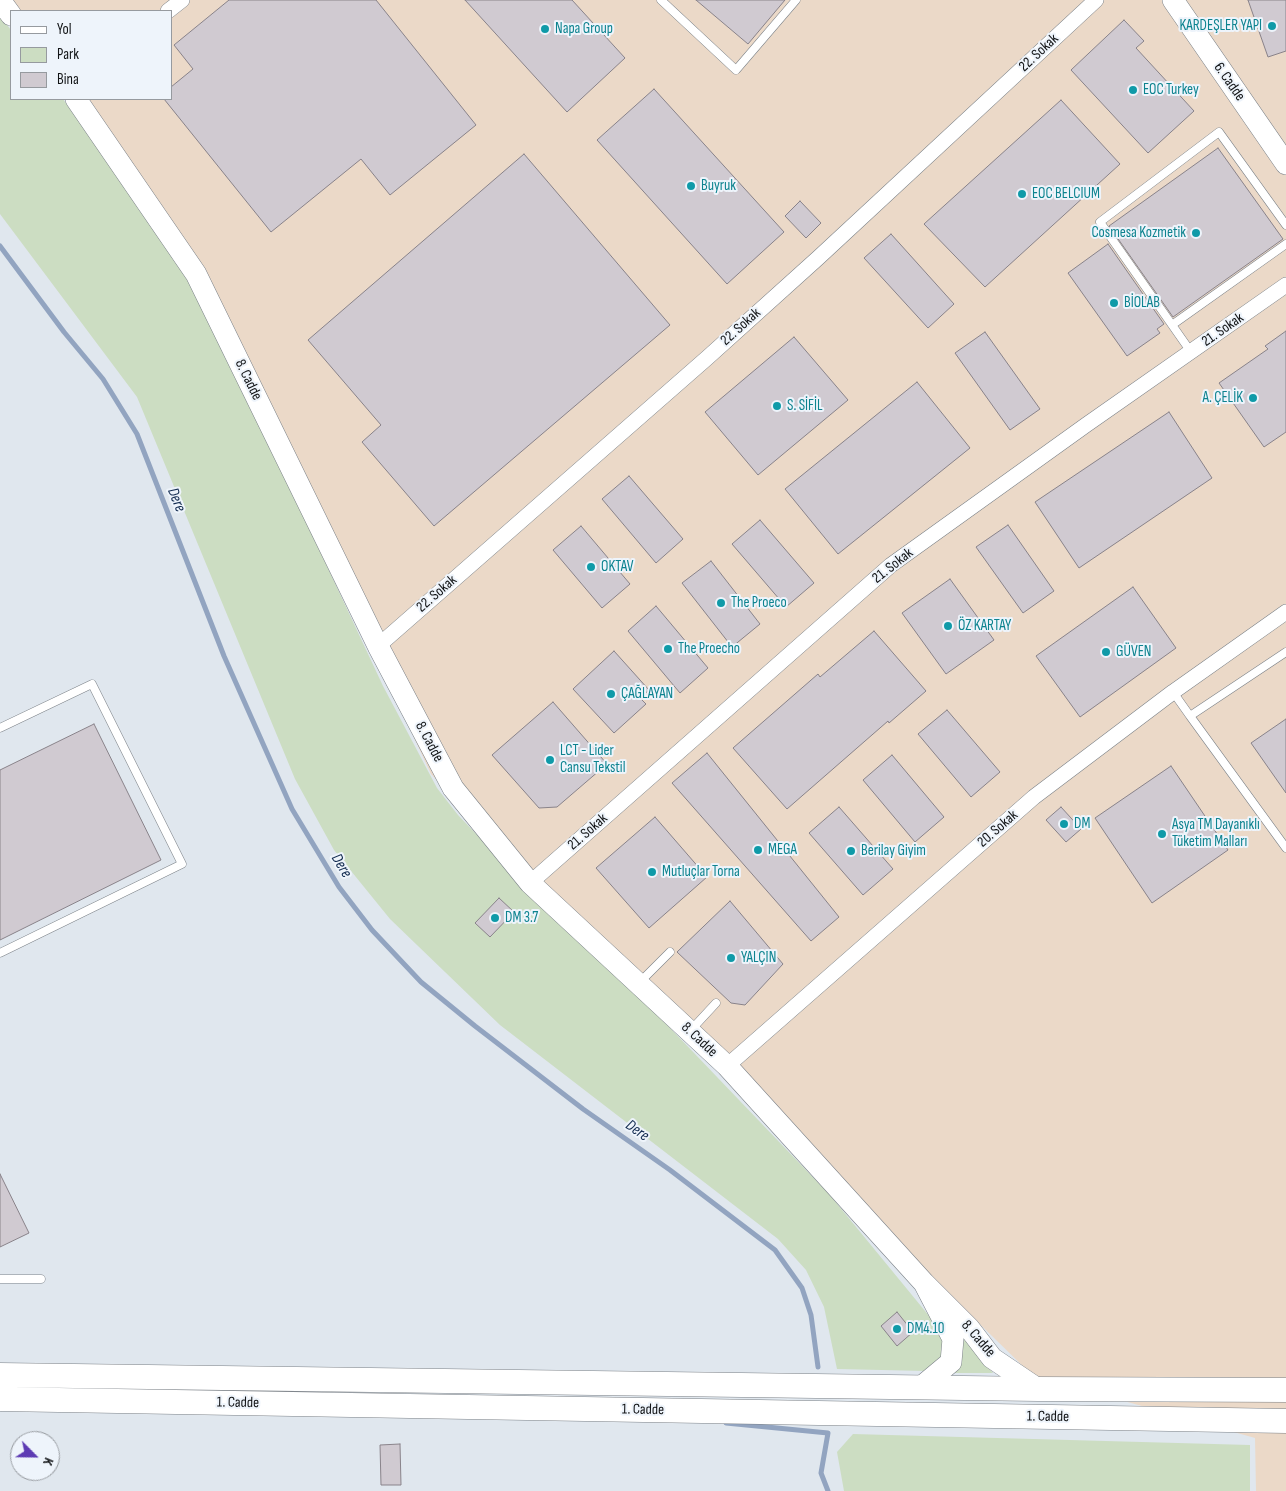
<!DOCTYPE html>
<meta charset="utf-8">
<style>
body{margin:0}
#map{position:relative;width:1286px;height:1491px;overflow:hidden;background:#e0e7ee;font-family:"Sofia Sans Condensed",sans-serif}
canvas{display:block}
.legend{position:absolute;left:10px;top:10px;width:162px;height:90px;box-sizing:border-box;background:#eef4fb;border:1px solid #969a9f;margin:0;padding:6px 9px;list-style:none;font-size:15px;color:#111315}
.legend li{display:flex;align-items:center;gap:10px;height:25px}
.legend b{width:25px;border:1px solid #969a9f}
.north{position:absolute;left:10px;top:1431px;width:50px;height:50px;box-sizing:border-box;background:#eef4fb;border:1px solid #969a9f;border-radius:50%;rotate:113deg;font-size:14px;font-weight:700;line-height:20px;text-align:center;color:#111315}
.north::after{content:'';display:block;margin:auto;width:18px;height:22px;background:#5d3bb3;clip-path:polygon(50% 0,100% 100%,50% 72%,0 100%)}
</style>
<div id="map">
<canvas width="1286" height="1491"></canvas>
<ul class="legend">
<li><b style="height:6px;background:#fff"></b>Yol</li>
<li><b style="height:14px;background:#ccddc2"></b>Park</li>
<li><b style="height:14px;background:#d0cad1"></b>Bina</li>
</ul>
<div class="north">K</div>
</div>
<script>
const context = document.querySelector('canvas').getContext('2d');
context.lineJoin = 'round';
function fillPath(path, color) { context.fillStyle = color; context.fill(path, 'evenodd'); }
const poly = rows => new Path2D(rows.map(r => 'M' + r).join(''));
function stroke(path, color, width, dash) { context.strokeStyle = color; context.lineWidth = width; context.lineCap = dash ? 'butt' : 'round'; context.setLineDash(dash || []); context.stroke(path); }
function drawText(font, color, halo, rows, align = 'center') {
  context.font = font + ' "Sofia Sans Condensed",sans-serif'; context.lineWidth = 4; context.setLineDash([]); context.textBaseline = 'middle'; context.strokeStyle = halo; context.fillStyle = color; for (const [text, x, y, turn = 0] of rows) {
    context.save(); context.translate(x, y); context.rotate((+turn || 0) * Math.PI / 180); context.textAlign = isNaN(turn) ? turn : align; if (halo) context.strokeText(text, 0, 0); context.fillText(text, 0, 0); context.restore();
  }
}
fillPath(poly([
 [0,0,1286,0,1286,1491,1256,1491,1255,1438,1032,1375,717,1068,431,774,196,271,67,99,171,99,171,11,11,11,11,27,0,13]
]), '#ebd9c8');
fillPath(poly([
 [0,16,11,30,11,99,63,99,191,275,383,686,437,788,458,815,505,864,606,961,829,1194,939,1328,944,1337,944,1352,937,1362,926,1371,837,1369,824,1307,806,1270,778,1239,500,1025,390,919,334,850,295,779,137,397,0,214],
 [962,1333,993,1373,952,1373],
 [853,1434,1250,1445,1250,1491,844,1491,837,1452]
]), '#ccddc2');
stroke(poly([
 [0,246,64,332,103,379,137,434,224,656,292,809,339,887,372,930,421,982,475,1026,583,1109,670,1170,775,1250,802,1288,811,1315,818,1367],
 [726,1423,828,1433,821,1473,828,1491]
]), '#92a4c0', 5);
const building = poly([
 [229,0,376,0,476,125,390,195,361,159,271,232,164,99,171,99,171,87,193,69,174,45,229,0],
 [465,0,572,0,625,58,567,112,465,0],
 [696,0,785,0,748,44,696,0],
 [1248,0,1286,0,1286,51,1268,57,1248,0],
 [1124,20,1144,41,1136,48,1194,111,1148,153,1071,70,1124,20],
 [654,89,784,232,727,284,597,140,654,89],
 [1061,100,1120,164,985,287,924,224,1061,100],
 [1218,148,1283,239,1173,317,1109,226,1218,148],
 [524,154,670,325,434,526,362,442,381,425,308,340,524,154],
 [800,201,821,223,806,238,785,216,800,201],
 [891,234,954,304,928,328,864,258,891,234],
 [1108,244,1164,324,1157,329,1160,333,1127,356,1068,273,1108,244],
 [1286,331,1286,432,1264,447,1219,383,1268,349,1265,346,1286,331],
 [985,332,1040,409,1010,430,955,353,985,332],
 [794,337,848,400,758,475,705,412,794,337],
 [917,382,970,448,838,554,785,489,917,382],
 [1169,412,1212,478,1079,568,1035,502,1169,412],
 [629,476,683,539,656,563,602,499,629,476],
 [760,520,814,583,786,607,732,544,760,520],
 [1008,525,1054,591,1023,613,976,547,1008,525],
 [581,526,630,584,602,608,553,550,581,526],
 [711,561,760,624,732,647,682,583,711,561],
 [950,579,994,640,946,674,902,613,950,579],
 [1133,587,1176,648,1080,717,1036,656,1133,587],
 [656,606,708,668,680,693,628,631,656,606],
 [874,631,926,691,889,723,888,721,787,809,733,748,818,674,820,677,874,631],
 [614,651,649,690,640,698,646,704,614,733,573,689,614,651],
 [553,702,607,764,557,807,539,808,492,755,553,702],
 [947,710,1000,772,971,797,918,734,947,710],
 [1286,719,1286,793,1251,743,1286,719],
 [94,724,161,860,0,940,0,770,94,724],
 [707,753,839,917,811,941,672,783,707,753],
 [892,755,944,817,915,842,863,780,892,755],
 [1171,766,1228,850,1152,903,1095,818,1171,766],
 [839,807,893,869,863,895,809,833,839,807],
 [1061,807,1081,829,1066,842,1046,820,1061,807],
 [655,817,707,877,649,928,596,868,655,817],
 [499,898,514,912,490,937,475,923,499,898],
 [730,901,783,964,745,1005,731,1003,677,952,730,901],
 [0,1174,29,1233,0,1247,0,1174],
 [897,1312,913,1332,897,1346,881,1326,897,1312],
 [400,1444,401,1485,381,1485,380,1445,400,1444]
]);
fillPath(building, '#d0cad1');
stroke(building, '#89838a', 1);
const lane = poly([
 [661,0,736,70,796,0],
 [1172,325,1286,244],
 [1191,352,1100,222,1219,132,1286,225],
 [1286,652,1190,716,1286,848],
 [1173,692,1190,716],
 [0,728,92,684,182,864,0,953],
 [640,982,670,952],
 [691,1030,716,1003],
 [0,1279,41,1279]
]);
const street = poly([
 [168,11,182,0],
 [378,646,707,358,818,258,1096,0],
 [530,883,891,565,1086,425,1286,285],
 [727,1066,1034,797,1173,692,1286,612]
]);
const secondary = poly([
 [0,0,11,15],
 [1173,0,1286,164],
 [76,99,196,274,378,646,453,788,530,883,727,1066,924,1283],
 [921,1387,951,1362,953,1339,924,1283,969,1328,992,1358,1038,1389]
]);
const primary = poly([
 [0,1375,1038,1389,1286,1390],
 [0,1399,1286,1421]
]);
stroke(lane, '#7b8187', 9);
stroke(street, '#7b8187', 16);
stroke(secondary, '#7b8187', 22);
stroke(primary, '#7b8187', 25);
stroke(lane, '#fff', 8);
stroke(street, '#fff', 15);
stroke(secondary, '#fff', 21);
stroke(primary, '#fff', 24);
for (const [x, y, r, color] of [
 [1272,26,5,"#0f9aa8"],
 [545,29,5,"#0f9aa8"],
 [1133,90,5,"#0f9aa8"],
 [691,186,5,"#0f9aa8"],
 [1022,194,5,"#0f9aa8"],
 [1196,233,5,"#0f9aa8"],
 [1114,303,5,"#0f9aa8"],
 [1253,398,5,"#0f9aa8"],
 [777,406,5,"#0f9aa8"],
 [591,567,5,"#0f9aa8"],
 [721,603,5,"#0f9aa8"],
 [948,626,5,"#0f9aa8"],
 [668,649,5,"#0f9aa8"],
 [1106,652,5,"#0f9aa8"],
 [611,694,5,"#0f9aa8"],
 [550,760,5,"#0f9aa8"],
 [1064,824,5,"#0f9aa8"],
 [1162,834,5,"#0f9aa8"],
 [758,850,5,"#0f9aa8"],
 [851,851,5,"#0f9aa8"],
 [652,872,5,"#0f9aa8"],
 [495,918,5,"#0f9aa8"],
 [731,958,5,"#0f9aa8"],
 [897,1329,5,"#0f9aa8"]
]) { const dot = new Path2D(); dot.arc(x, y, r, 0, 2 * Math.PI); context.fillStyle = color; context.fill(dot); stroke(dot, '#eef4fb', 2); }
drawText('15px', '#0d838f', '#eef4fb', [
 ["KARDEŞLER YAPI",1262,26,"right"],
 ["Napa Group",555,29],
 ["EOC Turkey",1143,90],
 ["Buyruk",701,186],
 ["EOC BELCIUM",1032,194],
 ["Cosmesa Kozmetik",1186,233,"right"],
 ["BİOLAB",1124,303],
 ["A. ÇELİK",1243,398,"right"],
 ["S. SİFİL",787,406],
 ["OKTAV",601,567],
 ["The Proeco",731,603],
 ["ÖZ KARTAY",958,626],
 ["The Proecho",678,649],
 ["GÜVEN",1116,652],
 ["ÇAĞLAYAN",621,694],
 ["LCT - Lider",560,751],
 ["Cansu Tekstil",560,768],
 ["DM",1074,824],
 ["Asya TM Dayanıklı",1172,825],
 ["Tüketim Malları",1172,842],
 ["MEGA",768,850],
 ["Berilay Giyim",861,851],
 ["Mutluçlar Torna",662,872],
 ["DM 3.7",505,918],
 ["YALÇIN",741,958],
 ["DM4.10",907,1329]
], 'left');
drawText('15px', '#111315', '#eef4fb', [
 ["22. Sokak",1039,53,-43],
 ["6. Cadde",1229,82,55],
 ["22. Sokak",741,327,-42],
 ["21. Sokak",1223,330,-35],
 ["8. Cadde",248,380,64],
 ["21. Sokak",893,566,-38],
 ["22. Sokak",437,594,-41],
 ["8. Cadde",429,742,62],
 ["20. Sokak",998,829,-41],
 ["21. Sokak",588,832,-41],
 ["8. Cadde",699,1040,43],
 ["8. Cadde",978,1339,49],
 ["1. Cadde",238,1403,1],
 ["1. Cadde",643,1410,1],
 ["1. Cadde",1048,1417,1]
]);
drawText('italic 16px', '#112a4f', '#eef4fb', [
 ["Dere",176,500,68],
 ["Dere",341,866,59],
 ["Dere",637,1131,35]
]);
</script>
